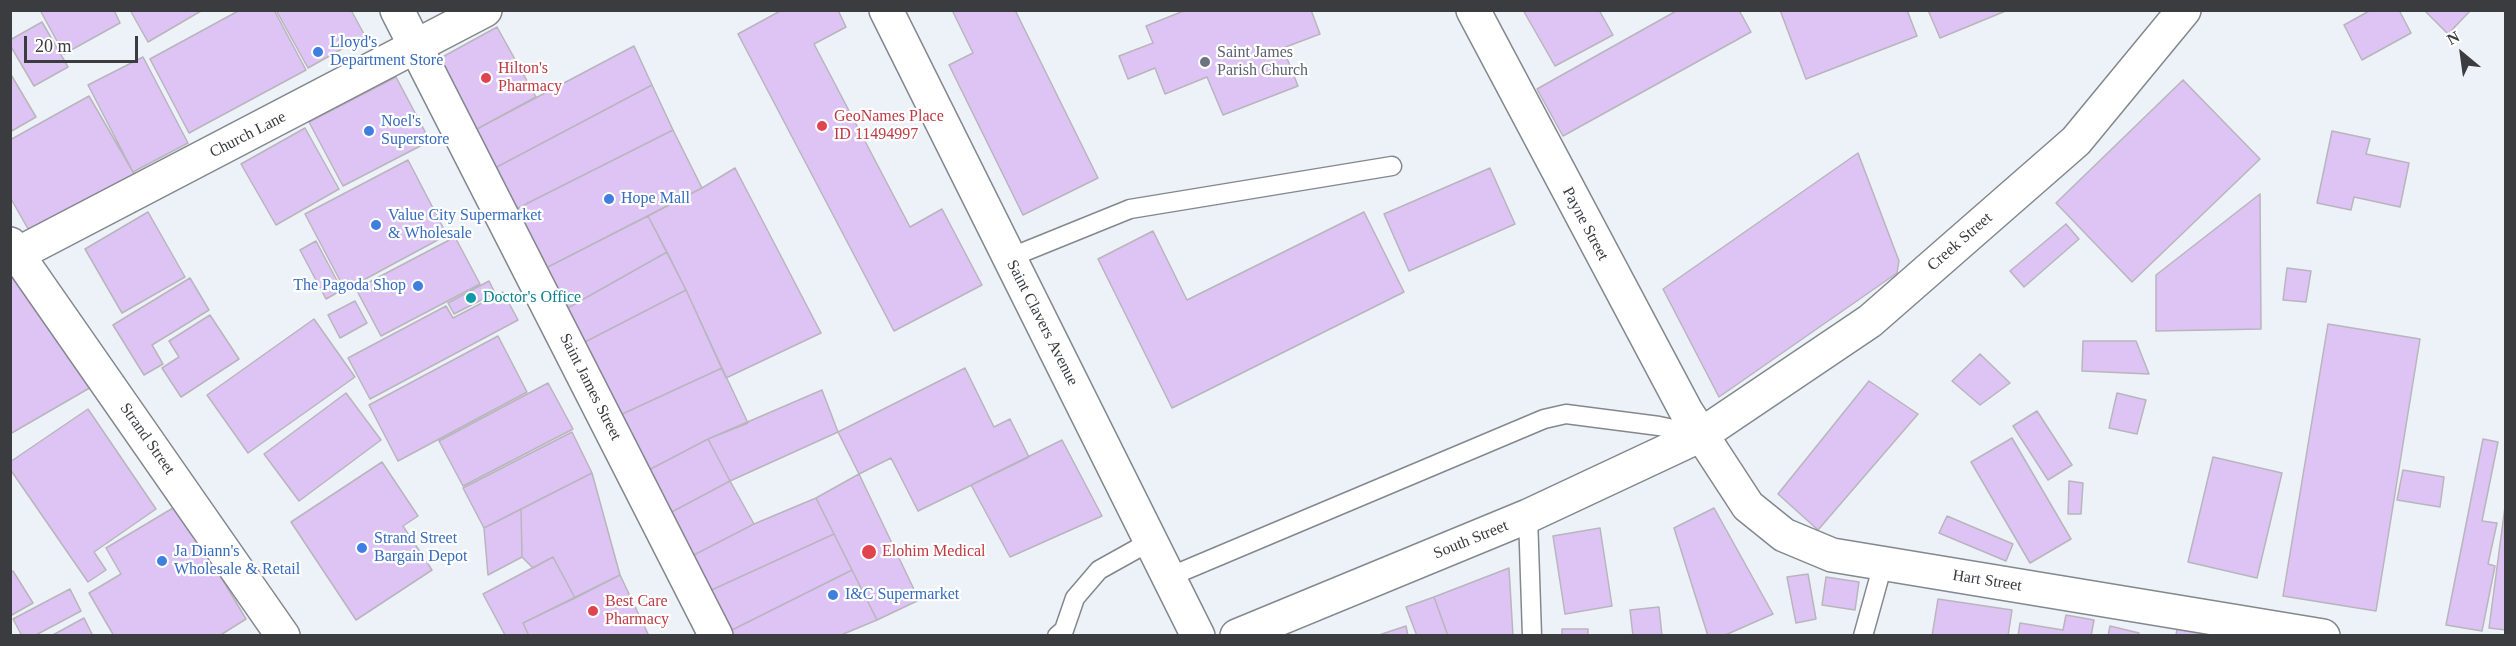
<!DOCTYPE html>
<style>
body{margin:0}
#map{position:relative;width:2516px;height:646px;overflow:hidden;background:#ecf2f8;font-family:Georgia,serif}
canvas{display:block}
.frame{position:absolute;inset:0;border:12px solid #3a3c3f;pointer-events:none}
.north{position:absolute;left:2432px;top:24px;width:60px;height:60px;-webkit-text-stroke:4px #fff;paint-order:stroke;rotate:331deg;font-size:16px;font-weight:700;line-height:24px;text-align:center;color:#3a3c3f}
.north::after{content:'';display:block;margin:auto;width:21px;height:27px;background:#3a3c3f;clip-path:polygon(50% 0,100% 100%,50% 72%,0 100%)}
.scale{position:absolute;left:24px;top:36px;width:114px;height:27px;box-sizing:border-box;border:3px solid #3a3c3f;border-top:0;padding-left:8px;font-size:18px;line-height:21px;white-space:nowrap;color:#3a3c3f;-webkit-text-stroke:4px #fff;paint-order:stroke}
</style>
<div id="map">
<canvas width="2516" height="646"></canvas>
<div class="frame"></div>
<div class="north">N</div>
<div class="scale">20 m</div>
</div>
<script>
const context = document.querySelector('canvas').getContext('2d');
context.lineJoin = 'round';
function fillPath(path, color) { context.fillStyle = color; context.fill(path, 'evenodd'); }
const poly = rows => new Path2D(rows.map(r => 'M' + r).join(''));
function stroke(path, color, width, dash) { context.strokeStyle = color; context.lineWidth = width; context.lineCap = dash ? 'butt' : 'round'; context.setLineDash(dash || []); context.stroke(path); }
function drawText(font, color, halo, rows, align = 'center') {
  context.font = font + ' Georgia,serif'; context.lineWidth = 4.5; context.setLineDash([]); context.textBaseline = 'middle'; context.strokeStyle = halo; context.fillStyle = color; for (const [text, x, y, turn = 0] of rows) {
    context.save(); context.translate(x, y); context.rotate((+turn || 0) * Math.PI / 180); context.textAlign = isNaN(turn) ? turn : align; if (halo) context.strokeText(text, 0, 0); context.fillText(text, 0, 0); context.restore();
  }
}
const building = poly([
 [40,10,114,10,120,23,64,54,40,10],
 [130,10,201,10,201,11,148,42,130,10],
 [240,10,274,10,306,70,189,133,150,59,240,10],
 [276,10,351,10,365,36,308,68,276,10],
 [782,10,838,10,846,27,814,44,910,227,942,209,982,285,894,331,738,34,782,10],
 [952,10,1015,10,1098,178,1023,215,949,65,973,53,952,10],
 [1311,10,1320,34,1283,48,1298,86,1223,115,1207,77,1165,94,1155,68,1128,79,1119,56,1153,43,1146,26,1186,10,1311,10],
 [1523,10,1599,10,1613,35,1555,66,1523,10],
 [1678,10,1739,10,1751,32,1563,136,1537,89,1678,10],
 [1780,10,1907,10,1917,36,1806,79,1780,10],
 [1928,10,2008,10,1940,38,1928,10],
 [2371,10,2399,10,2411,33,2362,60,2344,25,2371,10],
 [2424,10,2471,10,2448,34,2424,10],
 [42,22,68,67,34,86,10,45,10,40,42,22],
 [497,27,536,97,475,130,437,60,497,27],
 [634,46,652,85,495,168,475,130,634,46],
 [143,57,188,143,133,172,88,85,143,57],
 [10,73,36,117,10,132,10,73],
 [396,77,430,141,343,186,309,122,396,77],
 [2183,80,2260,159,2132,282,2056,203,2183,80],
 [652,85,673,130,516,209,495,168,652,85],
 [89,96,136,177,32,236,10,197,10,140,89,96],
 [305,128,339,189,276,225,241,164,305,128],
 [673,130,702,188,546,268,516,209,673,130],
 [2332,131,2370,139,2366,154,2409,163,2400,207,2354,197,2351,210,2317,203,2332,131],
 [1858,153,1899,261,1897,273,1719,397,1663,289,1858,153],
 [408,160,447,235,345,290,305,214,408,160],
 [735,168,821,333,726,378,686,290,648,216,702,188,735,168],
 [1490,168,1515,224,1409,271,1384,214,1490,168],
 [2260,194,2261,329,2156,331,2156,275,2260,194],
 [148,212,185,277,122,313,85,249,148,212],
 [1364,212,1404,292,1172,408,1098,259,1153,231,1187,300,1364,212],
 [648,216,667,252,566,309,546,268,648,216],
 [2066,224,2079,239,2024,287,2010,271,2066,224],
 [455,237,480,284,381,336,356,289,455,237],
 [316,241,342,290,326,299,300,250,316,241],
 [667,252,686,290,583,343,566,309,667,252],
 [2287,268,2311,271,2306,302,2283,300,2287,268],
 [25,270,93,386,10,434,10,278,25,270],
 [190,278,209,310,152,345,163,364,144,375,113,325,190,278],
 [489,281,495,293,454,314,448,303,489,281],
 [686,290,722,368,618,416,583,343,686,290],
 [503,292,518,320,370,399,348,358,446,306,453,318,503,292],
 [355,301,367,323,340,338,328,315,355,301],
 [210,315,239,359,181,397,162,368,179,357,169,341,210,315],
 [314,319,355,377,248,453,207,395,314,319],
 [2328,324,2420,339,2376,611,2283,596,2328,324],
 [498,336,527,392,398,461,369,405,498,336],
 [2083,341,2136,341,2149,374,2082,371,2083,341],
 [1980,354,2010,383,1980,405,1952,381,1980,354],
 [722,368,748,423,708,439,645,472,618,416,722,368],
 [965,368,994,427,1010,419,1029,457,918,511,891,458,859,474,838,432,965,368],
 [1869,381,1918,414,1818,530,1778,494,1869,381],
 [548,383,573,429,463,486,439,441,548,383],
 [822,390,838,432,730,481,708,439,822,390],
 [346,393,381,440,299,501,264,454,346,393],
 [2117,393,2146,400,2137,434,2109,428,2117,393],
 [88,409,156,509,94,552,106,570,88,582,10,469,10,462,88,409],
 [2037,411,2072,465,2048,480,2013,426,2037,411],
 [572,432,592,473,484,528,463,488,572,432],
 [2012,438,2071,539,2030,563,1971,462,2012,438],
 [708,439,730,481,668,514,645,472,708,439],
 [2483,439,2498,442,2482,521,2497,523,2488,564,2495,566,2482,631,2446,625,2483,439],
 [1062,440,1102,516,1010,557,971,485,1062,440],
 [2213,457,2282,473,2257,578,2188,562,2213,457],
 [382,462,418,516,403,526,432,570,356,620,291,522,382,462],
 [2403,470,2444,477,2440,507,2397,500,2403,470],
 [592,473,620,575,575,598,553,557,533,568,522,557,521,509,592,473],
 [859,474,919,600,877,620,816,498,859,474],
 [730,481,754,524,690,557,668,514,730,481],
 [2069,481,2083,483,2081,514,2068,514,2069,481],
 [816,498,834,534,705,593,690,557,754,524,816,498],
 [2506,499,2506,630,2489,628,2506,499],
 [178,505,246,619,219,636,114,636,89,593,121,574,106,548,178,505],
 [1714,508,1773,614,1723,636,1708,636,1674,528,1714,508],
 [521,509,522,557,488,575,484,528,521,509],
 [1947,516,2013,544,2006,561,1939,533,1947,516],
 [1600,528,1612,606,1565,614,1553,536,1600,528],
 [834,534,852,570,726,633,705,593,834,534],
 [553,557,575,598,523,623,529,636,505,635,483,594,553,557],
 [1509,568,1513,636,1448,636,1434,597,1509,568],
 [852,570,877,620,841,635,727,636,726,633,852,570],
 [13,571,33,603,10,616,10,573,13,571],
 [1808,574,1816,619,1796,623,1787,577,1808,574],
 [620,575,649,636,529,636,523,623,620,575],
 [1826,577,1859,582,1855,610,1822,605,1826,577],
 [70,589,81,611,34,636,22,636,13,619,70,589],
 [1434,597,1448,636,1417,636,1406,607,1434,597],
 [1938,599,2012,610,2008,636,1932,636,1938,599],
 [1659,607,1662,636,1633,636,1630,610,1659,607],
 [2066,615,2094,620,2091,636,2018,636,2020,623,2063,630,2066,615],
 [84,618,93,636,51,636,84,618],
 [1406,626,1408,636,1376,636,1406,626],
 [2110,626,2139,633,2138,636,2108,636,2110,626],
 [2177,628,2220,636,2176,636,2177,628],
 [1562,629,1588,629,1588,636,1562,636,1562,629]
]);
fillPath(building, '#ddc4f4');
stroke(building, '#b9b5bc', 1.5);
const service = poly([
 [1009,258,1130,209,1392,166],
 [1528,516,1532,636],
 [1169,577,1544,419,1566,414,1659,426,1697,434],
 [1057,636,1064,630,1075,598,1099,570,1151,541],
 [1863,636,1883,564]
]);
const minor = poly([
 [886,10,1198,636],
 [1473,10,1686,411,1748,506,1784,535,1832,555,2323,636],
 [10,244,283,636],
 [10,258,485,10]
]);
const secondary = poly([
 [397,10,716,636],
 [1237,636,1528,516,1701,435,1870,321,2076,141,2184,10]
]);
stroke(service, '#83888d', 21);
stroke(minor, '#83888d', 36);
stroke(secondary, '#83888d', 36);
stroke(service, '#fff', 18);
stroke(minor, '#fff', 33);
stroke(secondary, '#fff', 33);
for (const [x, y, r, color] of [
 [318,52,6,"#3f7fe0"],
 [1205,62,6,"#6b7280"],
 [486,78,6,"#e0444e"],
 [822,126,6,"#e0444e"],
 [369,131,6,"#3f7fe0"],
 [609,199,6,"#3f7fe0"],
 [376,225,6,"#3f7fe0"],
 [418,286,6,"#3f7fe0"],
 [471,298,6,"#0f9aa8"],
 [362,548,6,"#3f7fe0"],
 [869,552,8,"#e0444e"],
 [162,561,6,"#3f7fe0"],
 [833,595,6,"#3f7fe0"],
 [593,611,6,"#e0444e"]
]) { const dot = new Path2D(); dot.arc(x, y, r, 0, 2 * Math.PI); context.fillStyle = color; context.fill(dot); stroke(dot, '#fff', 2); }
drawText('16px', '#366cbe', '#fff', [
 ["Lloyd's",330,43],
 ["Department Store",330,61],
 ["Noel's",381,122],
 ["Superstore",381,140],
 ["Hope Mall",621,199],
 ["Value City Supermarket",388,216],
 ["& Wholesale",388,234],
 ["The Pagoda Shop",406,286,"right"],
 ["Strand Street",374,539],
 ["Bargain Depot",374,557],
 ["Ja Diann's",174,552],
 ["Wholesale & Retail",174,570],
 ["I&C Supermarket",845,595]
], 'left');
drawText('16px', '#5b616d', '#fff', [
 ["Saint James",1217,53],
 ["Parish Church",1217,71]
], 'left');
drawText('16px', '#be3a42', '#fff', [
 ["Hilton's",498,69],
 ["Pharmacy",498,87],
 ["GeoNames Place",834,117],
 ["ID 11494997",834,135],
 ["Elohim Medical",882,552],
 ["Best Care",605,602],
 ["Pharmacy",605,620]
], 'left');
drawText('16px', '#3a3c3f', '#fff', [
 ["Church Lane",248,135,-27],
 ["Payne Street",1585,224,62],
 ["Creek Street",1960,242,-41],
 ["Saint Clavers Avenue",1042,323,63],
 ["Saint James Street",590,387,63],
 ["Strand Street",147,439,55],
 ["South Street",1471,540,-22],
 ["Hart Street",1987,581,9]
]);
drawText('16px', '#0d838f', '#fff', [
 ["Doctor's Office",483,298]
], 'left');
</script>
